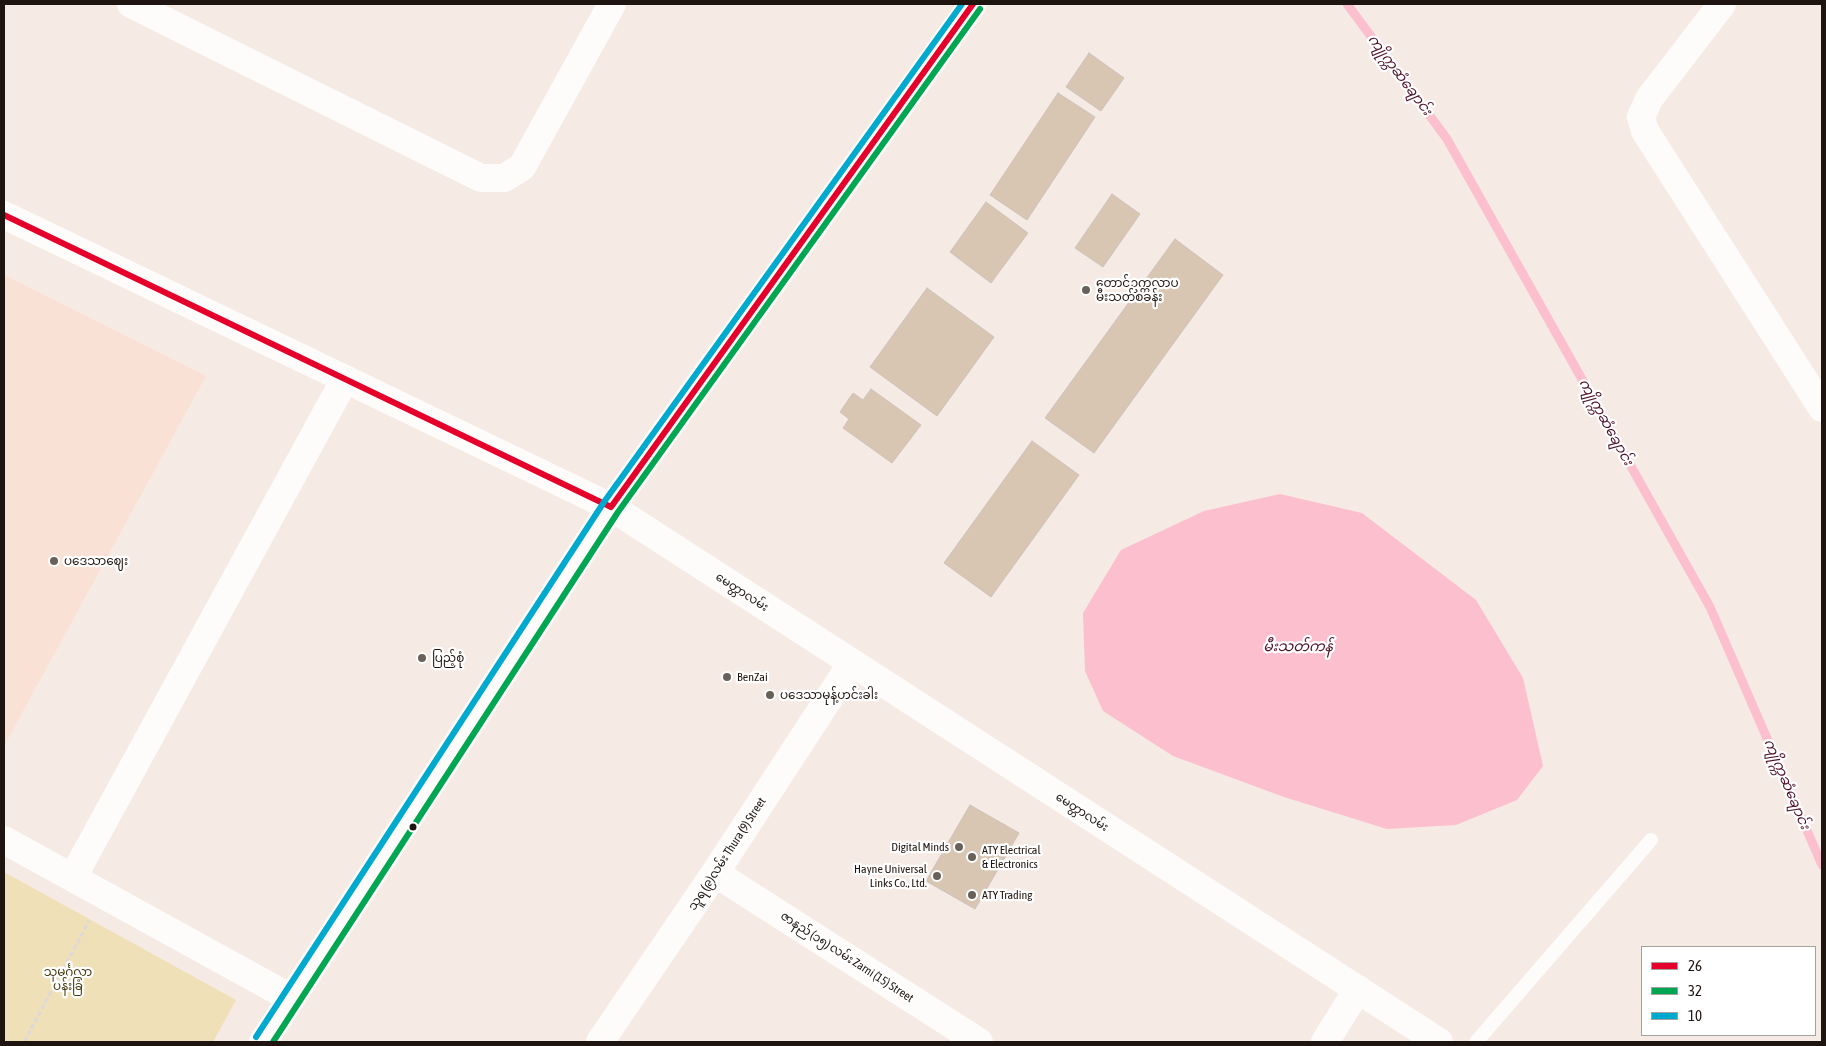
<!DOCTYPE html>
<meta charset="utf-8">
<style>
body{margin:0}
#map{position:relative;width:1826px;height:1046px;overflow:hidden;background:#f6eae4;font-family:"Asap Condensed",sans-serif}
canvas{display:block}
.frame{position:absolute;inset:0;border:5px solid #1f1510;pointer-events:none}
.legend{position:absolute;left:1641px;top:946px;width:175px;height:90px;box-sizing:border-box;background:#fff;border:1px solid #a5a19f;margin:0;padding:6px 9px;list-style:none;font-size:15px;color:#1f1510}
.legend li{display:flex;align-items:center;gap:10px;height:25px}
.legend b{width:25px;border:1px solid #a5a19f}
</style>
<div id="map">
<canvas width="1826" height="1046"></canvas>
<div class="frame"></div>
<ul class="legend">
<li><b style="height:6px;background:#e4002b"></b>26</li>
<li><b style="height:6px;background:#00a651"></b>32</li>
<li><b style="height:6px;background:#00a9ce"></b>10</li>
</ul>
</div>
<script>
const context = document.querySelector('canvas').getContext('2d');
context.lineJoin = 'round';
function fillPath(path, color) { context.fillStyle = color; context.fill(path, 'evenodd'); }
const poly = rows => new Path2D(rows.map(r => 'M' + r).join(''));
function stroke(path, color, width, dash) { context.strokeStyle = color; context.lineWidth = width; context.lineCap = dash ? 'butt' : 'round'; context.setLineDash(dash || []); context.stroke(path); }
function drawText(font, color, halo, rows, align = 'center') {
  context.font = font + ' "Asap Condensed","Noto Sans Myanmar",sans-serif'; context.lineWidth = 4.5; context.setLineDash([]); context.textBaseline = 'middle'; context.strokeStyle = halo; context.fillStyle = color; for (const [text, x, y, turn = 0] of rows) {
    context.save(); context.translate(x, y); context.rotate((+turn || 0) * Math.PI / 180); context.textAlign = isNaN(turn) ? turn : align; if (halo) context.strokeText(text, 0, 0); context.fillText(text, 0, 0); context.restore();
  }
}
fillPath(poly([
 [4,275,206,376,4,746]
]), '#fae1d5');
fillPath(poly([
 [4,872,236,1000,213,1042,4,1042]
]), '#f0e0b8');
fillPath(poly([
 [1280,494,1362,513,1476,600,1523,678,1543,766,1517,800,1456,825,1387,829,1284,797,1173,756,1103,711,1085,671,1083,613,1121,550,1204,511]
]), '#fcbfcd');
stroke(poly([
 [1347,4,1447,139,1710,607,1822,865]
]), '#fcbfcd', 9);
const building = poly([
 [1089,53,1124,78,1101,111,1066,87,1089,53],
 [1058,93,1095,117,1027,220,990,195,1058,93],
 [1112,194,1140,214,1103,267,1075,248,1112,194],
 [986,202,1028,233,991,283,950,252,986,202],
 [1175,239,1223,275,1094,453,1045,418,1175,239],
 [927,288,994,337,937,416,870,367,927,288],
 [871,389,921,425,892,463,843,428,849,419,840,412,853,393,863,400,871,389],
 [1032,441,1079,475,991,597,944,563,1032,441],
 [970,805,1019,833,975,909,926,881,970,805]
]);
fillPath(building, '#d8c6b3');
stroke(building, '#cbc2bb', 1);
stroke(poly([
 [24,1042,89,921]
]), '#ddd9d7', 3, [5, 2.5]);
stroke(poly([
 [1476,1042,1651,840]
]), '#fefcfb', 14);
stroke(poly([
 [131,4,481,178,504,178,522,167,612,4],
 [1722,4,1649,99,1641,117,1645,131,1822,408],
 [4,840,291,998],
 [715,873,979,1042],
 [73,877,345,379],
 [600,1042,715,873,852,663],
 [1325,1042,1358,989]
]), '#fefcfb', 28);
stroke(poly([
 [4,215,611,507,1439,1042],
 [263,1042,611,507,973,4]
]), '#fefcfb', 28);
stroke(poly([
 [4,215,611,507],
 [611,507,973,4]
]), '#e4002b', 6);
stroke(poly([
 [273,1042,618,512,980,9]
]), '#00a651', 6);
stroke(poly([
 [256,1037,604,502,962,4]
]), '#00a9ce', 6);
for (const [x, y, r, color] of [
 [1086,290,5,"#6a605a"],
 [54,561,5,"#6a605a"],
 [422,658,5,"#6a605a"],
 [727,677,5,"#6a605a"],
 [770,695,5,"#6a605a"],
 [413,827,4.5,"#1f1510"],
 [959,847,5,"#6a605a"],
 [972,857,5,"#6a605a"],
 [937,876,5,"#6a605a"],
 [972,895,5,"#6a605a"]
]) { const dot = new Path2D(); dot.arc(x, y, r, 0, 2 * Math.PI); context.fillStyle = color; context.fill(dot); stroke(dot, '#fff', 2); }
drawText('12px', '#1f1510', '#fff', [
 ["တောင်ဥက္ကလာပ",1096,283],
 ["မီးသတ်စခန်း",1096,297],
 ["ပဒေသာဈေး",64,561],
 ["ပြည့်စုံ",432,658],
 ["BenZai",737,677],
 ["ပဒေသာမုန့်ဟင်းခါး",780,695],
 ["Digital Minds",949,847,"right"],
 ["ATY Electrical",982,850],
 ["& Electronics",982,864],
 ["Hayne Universal",927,869,"right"],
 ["Links Co., Ltd.",927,883,"right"],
 ["ATY Trading",982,895]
], 'left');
drawText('12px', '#1f1510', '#fff', [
 ["မေတ္တာလမ်း",742,592,33],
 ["မေတ္တာလမ်း",1082,812,33],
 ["သူရ (၉)လမ်း Thura (9) Street",727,854,-57],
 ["ဇာနည် (၁၅) လမ်း Zarni (15) Street",847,957,33]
]);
drawText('12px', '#463a0f', '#fff', [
 ["သုမင်္ဂလာ",68,972],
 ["ပန်းခြံ",68,986]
]);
drawText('italic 14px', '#4c1027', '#fff', [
 ["ကျိုက္ကဆံချောင်း",1400,75,53],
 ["ကျိုက္ကဆံချောင်း",1606,422,61],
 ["မီးသတ်ကန်",1298,647],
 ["ကျိုက္ကဆံချောင်း",1787,784,67]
]);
</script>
